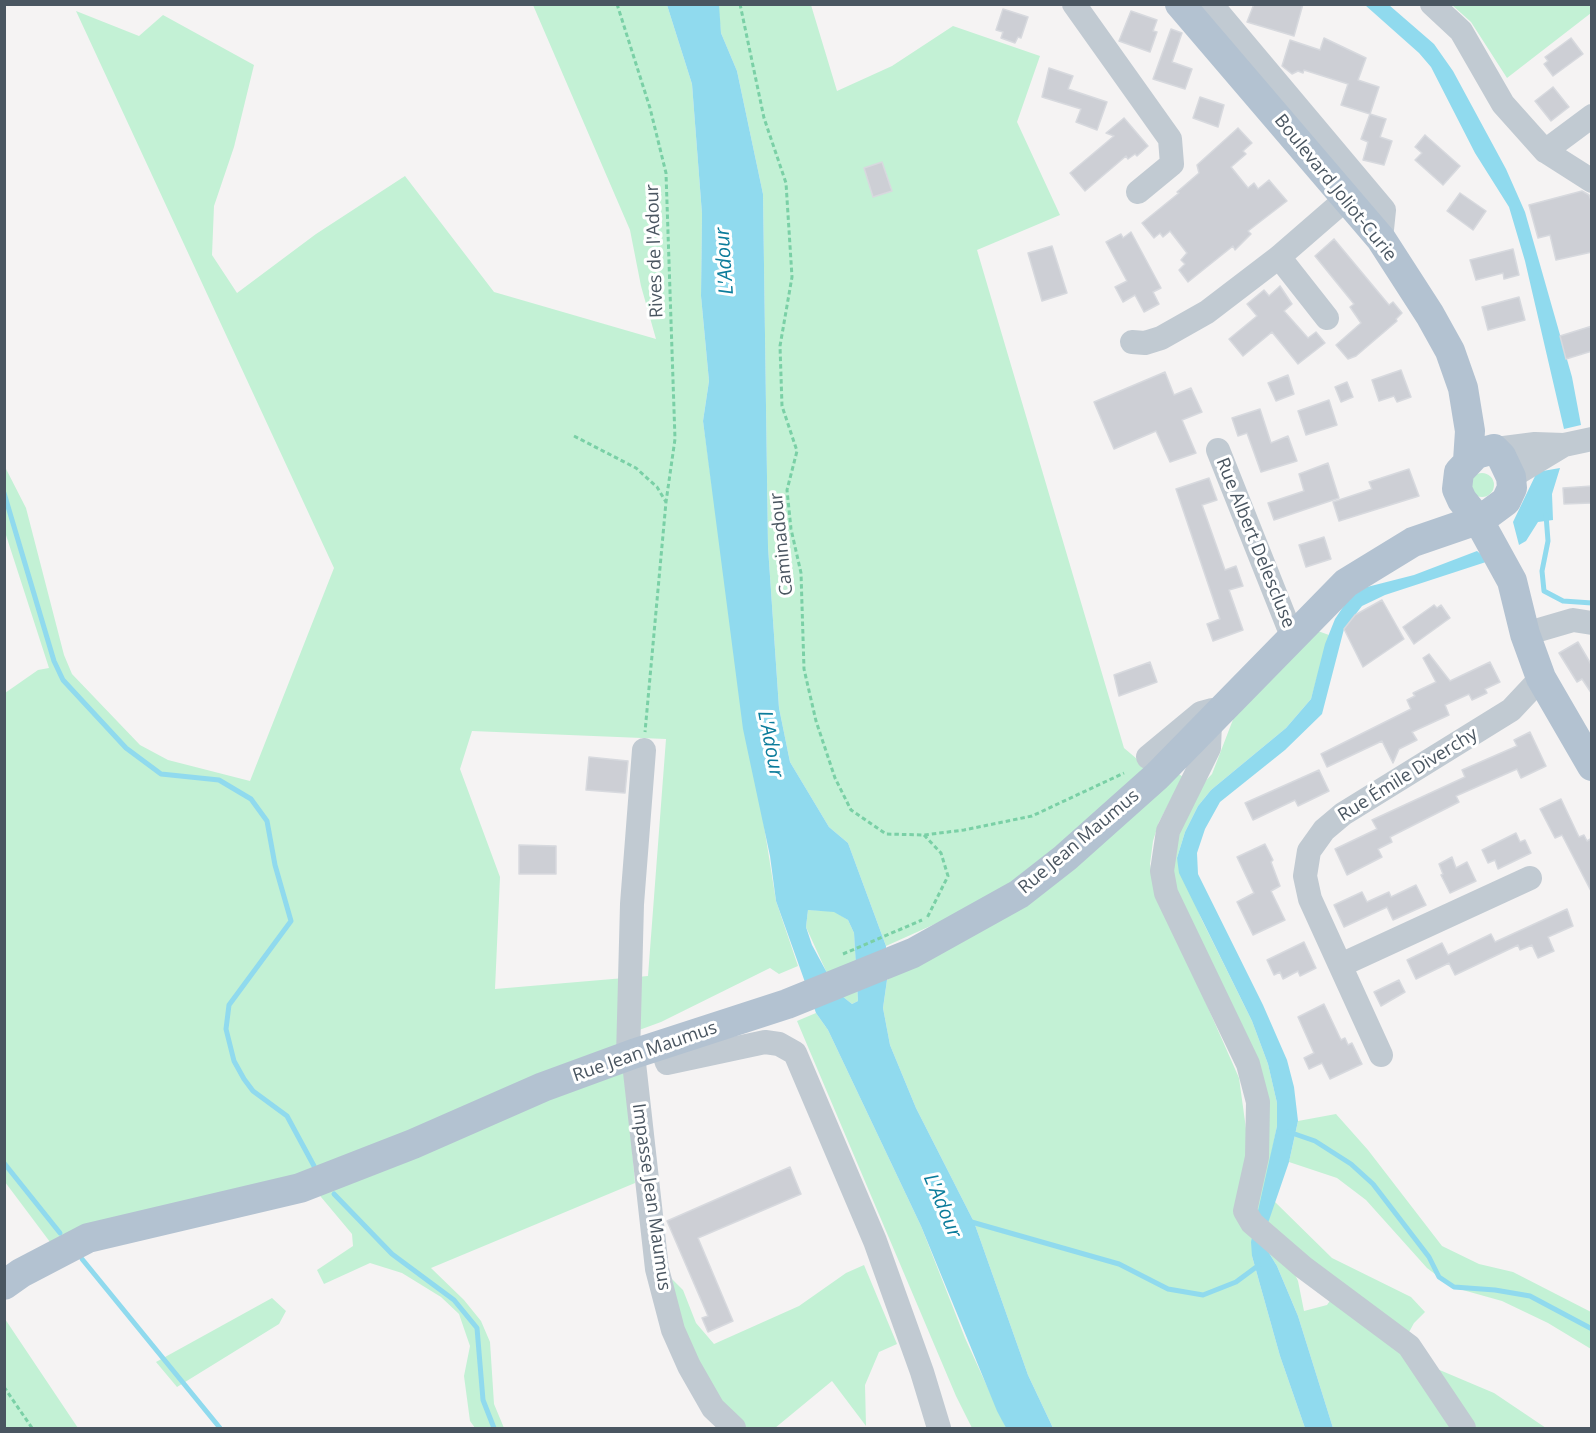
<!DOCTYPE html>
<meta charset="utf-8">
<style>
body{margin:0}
#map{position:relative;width:1596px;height:1433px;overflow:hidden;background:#f5f3f3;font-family:"Open Sans",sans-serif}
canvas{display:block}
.frame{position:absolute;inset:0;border:6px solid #4a5661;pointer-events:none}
</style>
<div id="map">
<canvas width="1596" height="1433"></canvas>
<div class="frame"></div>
</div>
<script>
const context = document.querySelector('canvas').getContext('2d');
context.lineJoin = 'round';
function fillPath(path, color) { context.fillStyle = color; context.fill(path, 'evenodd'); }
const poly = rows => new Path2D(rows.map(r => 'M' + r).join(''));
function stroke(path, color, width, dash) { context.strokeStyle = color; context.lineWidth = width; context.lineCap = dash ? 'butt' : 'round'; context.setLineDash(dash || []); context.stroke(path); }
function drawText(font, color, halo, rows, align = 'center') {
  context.font = font + ' "Open Sans",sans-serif'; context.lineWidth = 6; context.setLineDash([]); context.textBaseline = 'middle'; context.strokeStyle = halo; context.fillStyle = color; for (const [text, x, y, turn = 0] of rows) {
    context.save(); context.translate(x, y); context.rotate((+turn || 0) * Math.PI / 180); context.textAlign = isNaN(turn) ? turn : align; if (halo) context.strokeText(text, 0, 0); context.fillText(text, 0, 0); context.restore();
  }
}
fillPath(poly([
 [533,5,667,5,692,84,702,214,701,296,709,381,703,421,727,594,776,901,798,966,779,974,770,968,661,1022,620,1037,617,1050,331,1170,50,1242,5,1182,5,693,38,670,49,668,5,532,4,465,26,508,64,655,72,674,140,745,168,760,250,781,334,568,76,11,139,36,163,15,254,65,234,147,214,206,212,255,237,293,316,234,405,176,494,292,656,339,641,286,630,230],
 [472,731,666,739,648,976,495,989,500,877,460,769],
 [718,5,811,5,837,91,892,66,953,26,1040,56,1017,122,1060,215,977,250,1124,748,1150,770,1022,878,955,915,886,946,848,843,829,827,790,762,779,708,768,547,763,194,737,71,721,33],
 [1452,5,1591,5,1591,13,1507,78,1471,22],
 '1470 485a12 12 0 1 1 24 0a12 12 0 1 1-24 0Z',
 [1315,630,1329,635,1311,699,1286,728,1211,790,1198,806,1185,832,1177,858,1201,918,1252,1021,1268,1064,1277,1103,1277,1126,1258,1219,1254,1207,1265,1124,1171,877,1173,842,1197,790,1212,774,1239,704],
 [1176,772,1183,777,1159,822,1153,841,1150,864,1154,885,1239,1078,1248,1143,1254,1231,1252,1256,1280,1356,1305,1428,1053,1428,1028,1375,974,1222,916,1108,890,1045,883,1008,887,980],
 [808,910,834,911,848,920,854,933,858,1001,852,1004,842,996,826,971,806,927],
 [816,1013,828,1030,921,1226,965,1338,1006,1428,972,1428,956,1396,797,1021],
 [625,1067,635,1183,431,1268,464,1300,481,1321,490,1342,494,1404,504,1428,475,1428,470,1421,464,1376,470,1346,459,1314,441,1297,402,1273,370,1263,324,1284,317,1270,353,1246,352,1234,316,1191],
 [1336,1114,1368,1150,1442,1246,1479,1264,1513,1272,1591,1312,1591,1349,1548,1323,1502,1301,1452,1287,1427,1268,1366,1200,1337,1178,1289,1162,1298,1121],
 [1274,1201,1332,1258,1411,1297,1425,1312,1414,1323,1402,1345,1423,1363,1494,1393,1546,1428,1333,1428,1298,1316,1277,1266,1266,1248,1292,1268,1298,1281,1304,1311,1327,1305,1342,1284,1266,1229],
 [864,1265,897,1344,879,1352,865,1385,866,1426,832,1381,775,1428,723,1428,682,1366,672,1279,683,1290,696,1323,714,1344,799,1306,846,1273],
 [272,1298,286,1311,279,1324,177,1387,156,1362],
 [5,1319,78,1428,5,1428]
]), '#c3f1d5');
fillPath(poly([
 [667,5,719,5,721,33,737,71,763,194,768,547,779,708,790,762,829,827,848,843,886,946,887,980,883,1008,890,1045,916,1108,974,1222,1028,1375,1053,1428,1006,1428,997,1411,921,1226,828,1030,816,1013,776,901,770,856,743,729,703,421,709,381,701,296,702,214,692,84],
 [808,910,834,912,848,920,854,933,858,1001,852,1004,842,996,826,971,812,945,806,927],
 [1365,5,1389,5,1434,44,1453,71,1506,169,1525,212,1572,377,1581,425,1564,429,1525,261,1509,207,1475,153,1431,67,1419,53],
 [1560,468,1552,494,1553,520,1538,522,1526,541,1519,545,1513,522,1537,472],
 [1477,551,1489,561,1385,595,1362,606,1344,629,1322,714,1285,750,1220,802,1205,829,1197,853,1198,874,1263,1005,1287,1060,1294,1087,1298,1121,1289,1162,1266,1229,1266,1248,1277,1266,1298,1316,1333,1428,1305,1428,1280,1356,1252,1256,1251,1242,1277,1126,1277,1103,1268,1064,1252,1021,1179,873,1177,858,1185,832,1198,806,1211,790,1286,728,1311,699,1325,644,1335,619,1349,598,1367,587,1414,575]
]), '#90daee');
stroke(poly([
 [4,493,54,661,63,680,126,748,161,774,219,780,251,799,267,821,275,865,291,921,229,1005,226,1029,234,1061,244,1079,253,1091,287,1116,314,1166],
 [1546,515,1548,541,1542,571,1544,591,1563,601,1592,603],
 [1289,1132,1315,1141,1351,1164,1373,1184,1429,1257,1439,1277,1454,1287,1495,1290,1530,1296,1592,1329],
 [4,1163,60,1233],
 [334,1194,392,1254,454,1300,477,1328,483,1400,494,1428],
 [968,1221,1119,1264,1168,1289,1203,1295,1236,1282,1259,1265],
 [82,1259,220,1428]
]), '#90daee', 5);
const building = poly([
 [1254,4,1303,4,1294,36,1247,22,1254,4],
 [1003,9,1028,17,1021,38,1018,37,1015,43,1001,38,1003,32,996,30,1003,9],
 [1131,11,1157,20,1153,31,1157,32,1150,52,1119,41,1131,11],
 [1171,29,1182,33,1172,62,1192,69,1185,89,1153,79,1171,29],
 [1324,38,1366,58,1358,80,1379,87,1370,114,1341,105,1348,84,1304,70,1303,73,1298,71,1292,74,1282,66,1290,40,1320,50,1324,38],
 [1571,38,1583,54,1553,76,1544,64,1548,61,1545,57,1571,38],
 [1049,68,1073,76,1068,89,1107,102,1097,130,1076,122,1081,109,1042,97,1049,68],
 [1553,87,1569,107,1551,121,1535,101,1553,87],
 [1200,97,1224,105,1218,127,1193,118,1200,97],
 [1370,114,1386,119,1380,137,1392,141,1384,165,1363,160,1368,142,1361,139,1370,114],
 [1124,118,1148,146,1137,156,1135,154,1128,159,1126,156,1085,191,1070,173,1114,136,1106,133,1124,118],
 [1238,128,1252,143,1243,151,1246,154,1231,167,1248,188,1254,183,1258,189,1269,180,1287,201,1248,231,1251,234,1235,250,1233,246,1188,282,1179,270,1185,264,1181,260,1187,253,1170,231,1163,237,1160,233,1154,238,1142,223,1179,193,1177,192,1199,173,1197,165,1238,128],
 [1425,135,1460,166,1443,185,1415,160,1422,153,1415,147,1425,135],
 [882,162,892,191,873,197,864,168,882,162],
 [1582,191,1589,195,1592,203,1592,252,1556,260,1550,235,1538,238,1529,205,1582,191],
 [1460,193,1486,211,1473,230,1447,211,1460,193],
 [1131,232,1161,288,1153,292,1159,304,1144,312,1135,295,1123,302,1115,287,1127,281,1106,242,1121,234,1123,238,1131,232],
 [1334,239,1389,305,1393,302,1402,313,1396,319,1397,321,1356,356,1348,359,1336,345,1361,323,1350,307,1354,304,1315,256,1334,239],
 [1052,246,1067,293,1042,301,1028,253,1052,246],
 [1513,249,1519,275,1504,279,1503,273,1476,280,1470,260,1513,249],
 [1280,286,1292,304,1284,311,1308,338,1316,332,1325,343,1298,364,1272,332,1243,356,1229,339,1257,316,1247,304,1264,290,1269,296,1280,286],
 [1519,297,1525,320,1488,330,1482,307,1519,297],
 [1592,326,1592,351,1566,359,1560,336,1592,326],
 [1401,370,1411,397,1397,402,1394,396,1379,401,1372,380,1401,370],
 [1165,372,1174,395,1191,388,1202,412,1182,420,1196,453,1170,462,1156,431,1114,449,1094,402,1165,372],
 [1288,375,1294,394,1276,401,1268,383,1288,375],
 [1347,382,1353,397,1341,402,1335,387,1347,382],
 [1329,400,1337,425,1306,435,1298,411,1329,400],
 [1260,409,1271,443,1288,436,1297,461,1261,472,1247,433,1238,436,1232,418,1260,409],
 [1328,463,1339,498,1274,520,1268,503,1304,491,1299,474,1328,463],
 [1409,469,1419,496,1339,521,1333,502,1372,489,1369,482,1409,469],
 [1209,478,1217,500,1202,505,1225,570,1236,566,1243,586,1229,590,1243,630,1213,641,1207,624,1220,619,1176,489,1209,478],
 [1592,486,1592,503,1564,504,1563,488,1592,486],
 [1324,537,1331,559,1306,567,1299,545,1324,537],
 [1382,600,1404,639,1363,667,1344,629,1355,615,1382,600],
 [1434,605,1437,608,1441,605,1450,618,1414,644,1403,627,1434,605],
 [1578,642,1592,666,1592,694,1582,679,1577,682,1559,653,1578,642],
 [1429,654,1450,681,1490,662,1500,682,1485,689,1487,693,1472,700,1469,694,1445,705,1449,715,1412,732,1417,740,1399,749,1393,763,1382,741,1327,767,1321,754,1411,709,1407,700,1415,696,1413,693,1436,682,1423,658,1429,654],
 [1150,662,1157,682,1119,696,1114,675,1150,662],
 [1530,732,1546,766,1521,778,1517,769,1456,796,1459,802,1390,837,1392,842,1378,849,1382,857,1347,875,1335,849,1377,829,1372,820,1465,777,1462,770,1517,746,1514,740,1530,732],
 [589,757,628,761,625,793,586,790,589,757],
 [1319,770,1329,791,1298,806,1295,800,1253,820,1245,803,1319,770],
 [1561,799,1579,837,1584,835,1587,841,1592,838,1592,893,1562,835,1555,838,1540,809,1561,799],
 [1516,833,1520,842,1525,840,1531,853,1498,869,1495,860,1488,863,1482,850,1516,833],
 [1265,844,1273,860,1271,862,1280,886,1271,891,1285,920,1253,935,1237,902,1254,893,1237,857,1265,844],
 [519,845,556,846,556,874,519,874,519,845],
 [1452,857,1456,868,1467,862,1476,881,1450,893,1441,875,1443,874,1439,864,1452,857],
 [1416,885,1426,905,1393,920,1387,907,1344,927,1334,905,1362,892,1367,902,1389,892,1391,897,1416,885],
 [1567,909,1573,926,1548,937,1554,951,1538,958,1532,945,1520,950,1518,945,1455,975,1449,963,1416,979,1407,960,1442,943,1448,955,1491,934,1495,942,1567,909],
 [1304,942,1316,968,1300,976,1298,971,1283,979,1280,972,1274,975,1267,960,1304,942],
 [1399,980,1405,992,1381,1006,1374,992,1399,980],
 [1324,1004,1341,1040,1345,1038,1348,1045,1352,1043,1362,1064,1330,1079,1322,1063,1309,1069,1304,1058,1314,1053,1298,1017,1324,1004],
 [790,1167,801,1194,698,1238,733,1321,708,1332,702,1318,708,1316,667,1221,790,1167]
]);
fillPath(building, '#cdcfd5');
stroke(building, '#d7d9de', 1.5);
stroke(poly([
 [617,4,650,108,666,173,675,439,666,502],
 [740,4,764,118,786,183,792,277,780,346,782,406,797,451,787,490,791,529,801,573,804,669,816,721,835,778,851,810,886,834,924,835,964,830,1032,816,1124,773],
 [574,436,636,468,657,487,666,502,645,732],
 [924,835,941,853,948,876,927,918],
 [843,954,922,920],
 [4,1387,32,1428]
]), '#7ad0a6', 3, [4.5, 3]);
stroke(poly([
 [1074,4,1170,139,1172,164,1138,192],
 [1211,4,1384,210,1381,239],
 [1432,4,1461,31,1503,104,1545,151,1592,181],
 [1545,151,1592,116],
 [1279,257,1327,318],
 [1132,342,1145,343,1161,338,1207,312,1279,257,1347,198],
 [1496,449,1535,444,1564,445,1592,439],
 [1218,450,1292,636],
 [1511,477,1564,445],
 [1525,634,1573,620,1592,623],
 [1210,723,1209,748,1168,831,1162,871,1166,893,1248,1064,1258,1102,1257,1157,1245,1211,1252,1223,1303,1267,1409,1346,1464,1428],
 [1148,757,1201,713,1212,710],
 [1341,965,1530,878],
 [661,1045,667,1063,765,1042,779,1044,795,1053,875,1241,922,1372,939,1428],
 [633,1054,657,1269,673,1330,689,1366,713,1408,734,1428],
 [1381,1055,1310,899,1305,876,1309,851,1324,830,1343,814,1511,710,1541,678],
 [628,1056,632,904,644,750]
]), '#c1cad2', 24);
stroke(poly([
 [1180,4,1381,239,1430,315,1450,351,1463,388,1470,431,1468,461],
 [1494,449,1501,456,1511,477,1512,488,1506,501,1479,521,1462,500,1457,489,1459,472,1476,454,1494,449],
 [1479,521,1512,581,1525,634,1541,678,1592,766],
 [4,1285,21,1273,88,1238,300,1188,413,1144,543,1087,633,1054,787,1004,913,953,1019,894,1065,858,1157,776,1346,583,1413,542,1477,520]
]), '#b3c2d1', 30);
drawText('18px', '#4a5661', '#fff', [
 ["Boulevard Joliot-Curie",1335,188,51],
 ["Rives de l'Adour",655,251,-92],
 ["Rue Albert Delescluse",1255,543,68],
 ["Caminadour",782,544,-96],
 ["Rue Émile Diverchy",1408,775,-32],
 ["Rue Jean Maumus",1079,842,-40],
 ["Rue Jean Maumus",645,1052,-19],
 ["Impasse Jean Maumus",651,1197,82]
]);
drawText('italic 20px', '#0c7c9b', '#fff', [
 ["L'Adour",725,261,-94],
 ["L'Adour",770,744,79],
 ["L'Adour",942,1206,67]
]);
</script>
